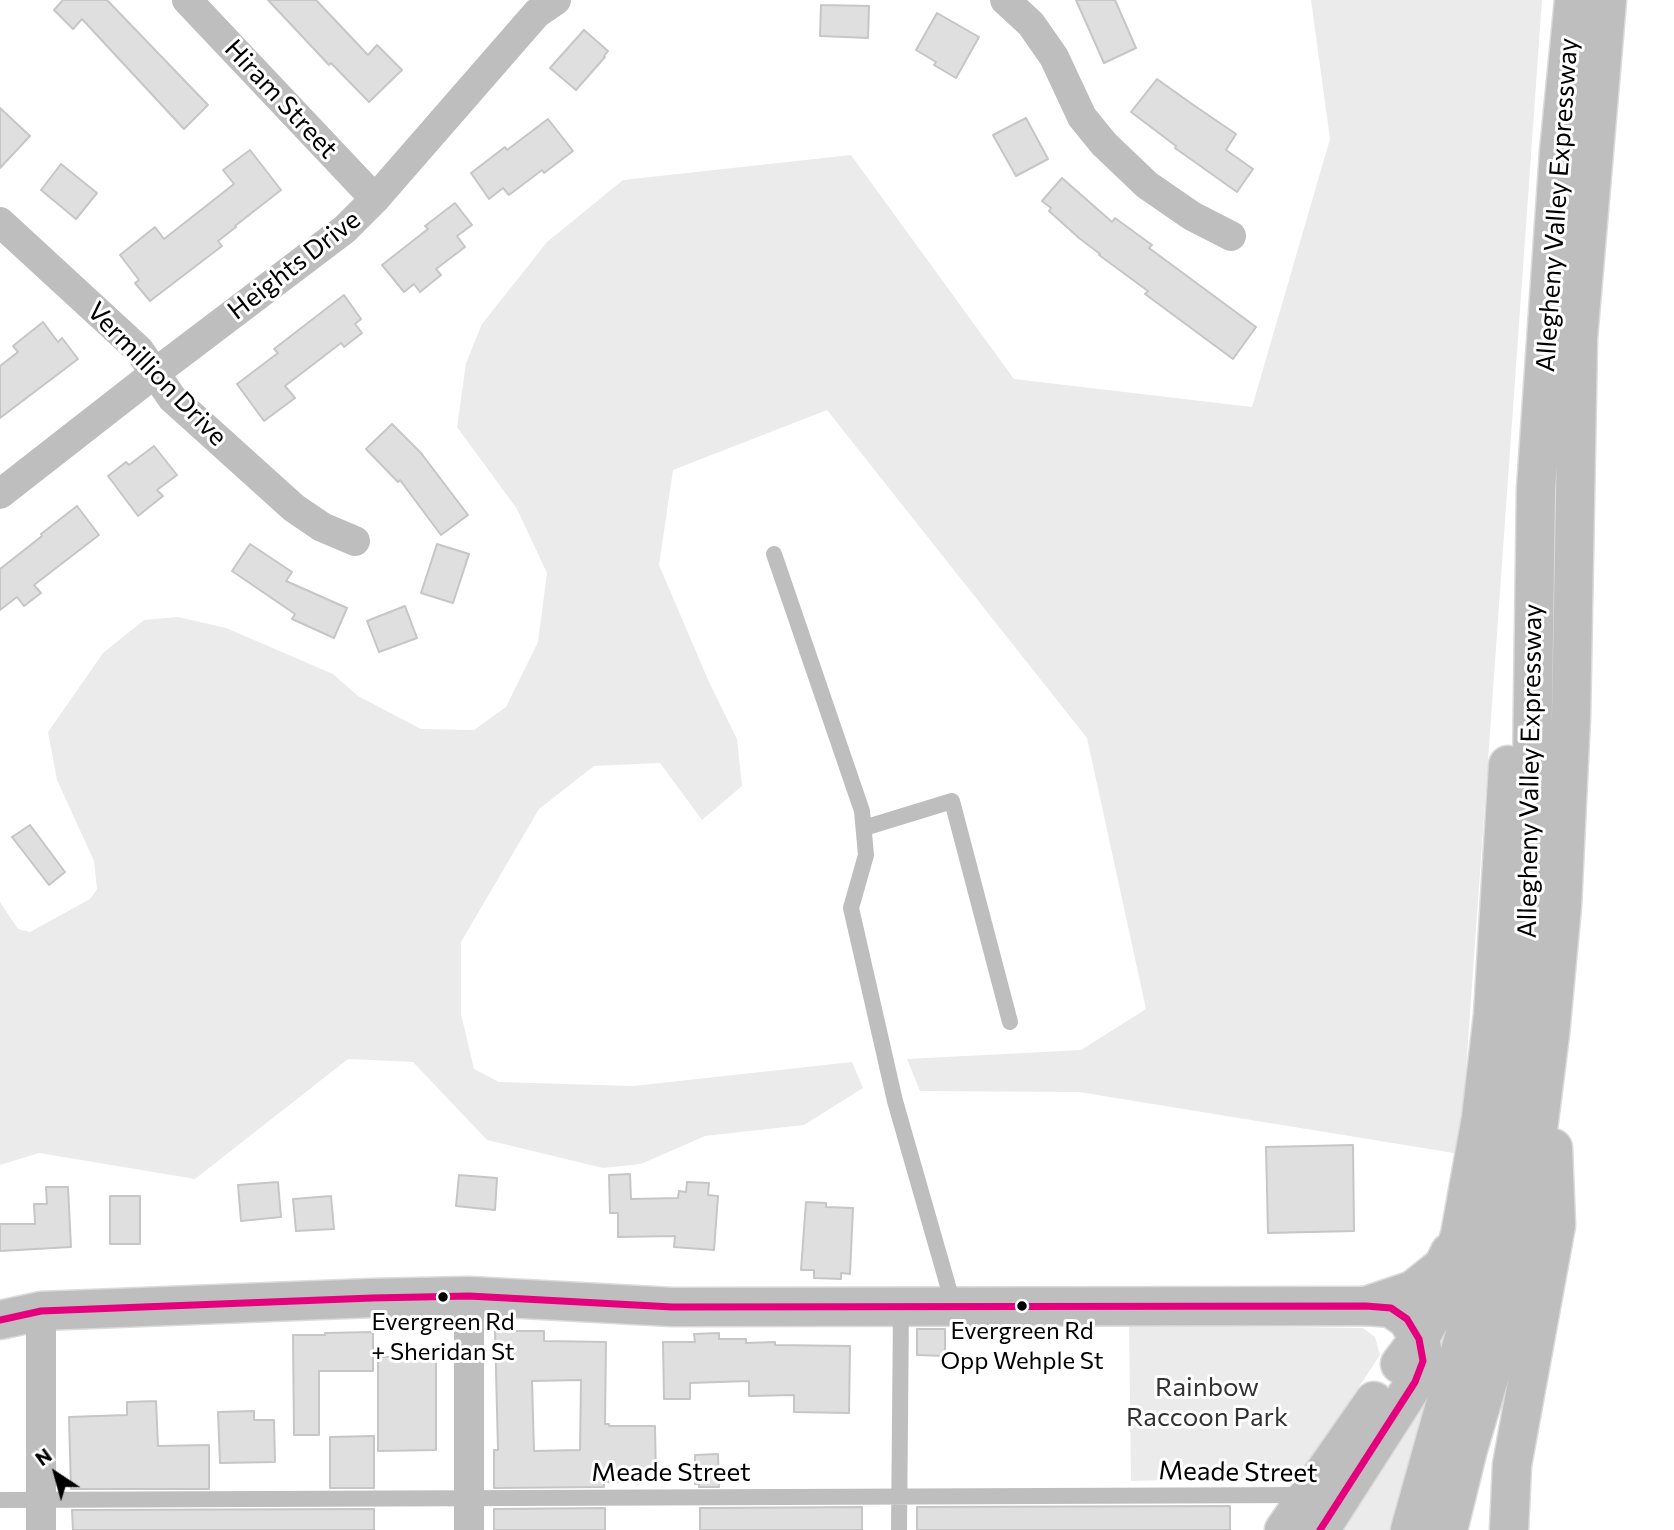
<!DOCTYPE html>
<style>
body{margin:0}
#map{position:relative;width:1674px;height:1530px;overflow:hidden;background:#fff;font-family:Commissioner,sans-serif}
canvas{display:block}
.north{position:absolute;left:21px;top:1439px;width:70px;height:70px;-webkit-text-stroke:5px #fff;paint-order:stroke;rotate:324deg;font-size:19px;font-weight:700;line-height:28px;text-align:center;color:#000}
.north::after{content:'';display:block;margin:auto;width:24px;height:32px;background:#000;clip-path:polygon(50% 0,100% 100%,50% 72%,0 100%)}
</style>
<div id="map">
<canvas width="1674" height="1530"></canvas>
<div class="north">N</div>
</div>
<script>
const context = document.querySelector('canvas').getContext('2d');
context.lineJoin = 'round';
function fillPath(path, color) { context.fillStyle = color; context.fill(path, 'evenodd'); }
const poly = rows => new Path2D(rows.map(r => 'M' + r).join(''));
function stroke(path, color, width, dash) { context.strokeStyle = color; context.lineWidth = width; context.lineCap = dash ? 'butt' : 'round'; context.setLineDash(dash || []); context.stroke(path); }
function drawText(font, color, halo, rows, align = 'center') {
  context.font = font + ' Commissioner,sans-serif'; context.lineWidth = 6; context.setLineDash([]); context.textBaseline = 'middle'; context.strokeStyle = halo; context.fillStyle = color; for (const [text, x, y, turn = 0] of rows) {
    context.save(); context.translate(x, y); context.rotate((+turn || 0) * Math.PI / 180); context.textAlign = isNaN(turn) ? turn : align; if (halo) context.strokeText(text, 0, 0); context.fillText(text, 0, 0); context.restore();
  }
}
fillPath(poly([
 [1311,0,1542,0,1460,1154,1079,1092,920,1091,907,1059,1081,1050,1146,1009,1087,738,827,410,673,470,659,565,709,682,737,739,742,786,702,820,660,763,594,766,539,809,461,942,461,1014,474,1069,499,1082,633,1086,852,1062,863,1088,804,1125,705,1136,641,1164,603,1168,487,1140,413,1062,348,1059,195,1179,39,1153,0,1165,0,902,18,929,30,932,90,899,97,889,94,861,57,780,48,732,103,653,144,620,178,617,226,628,333,674,358,696,421,729,474,730,506,707,538,642,547,573,517,509,457,427,466,363,482,324,547,242,623,180,851,155,1014,379,1252,407,1330,139],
 [1460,1287,1398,1530,1340,1530,1437,1348],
 [1129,1325,1363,1328,1375,1337,1380,1355,1299,1477,1131,1481]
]), '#ebebeb');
const building = poly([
 [63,0,107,0,208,105,184,129,82,19,73,29,54,10,63,0],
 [268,0,316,0,368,55,377,45,402,70,369,102,331,63,329,65,268,0],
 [1076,0,1115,0,1136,48,1104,63,1076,0],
 [821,5,869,6,868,38,820,36,821,5],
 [937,13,979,37,956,78,934,65,936,62,916,50,937,13],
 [584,30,608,51,604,56,605,57,576,90,550,68,584,30],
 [1157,79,1192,104,1236,134,1226,150,1253,169,1237,192,1175,148,1176,146,1131,112,1157,79],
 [0,108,30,136,0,168,0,108],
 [1026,118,1048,159,1016,176,993,135,1026,118],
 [548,119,573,151,544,173,542,170,509,195,503,188,489,199,471,173,505,147,507,150,548,119],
 [250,150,281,190,235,226,236,227,218,241,222,246,150,301,135,283,139,280,120,255,155,227,164,239,234,184,223,170,250,150],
 [61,164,97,193,76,219,41,190,61,164],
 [1062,178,1112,222,1115,218,1152,245,1149,248,1256,327,1233,359,1145,294,1148,291,1099,255,1100,254,1079,238,1049,211,1051,208,1042,201,1062,178],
 [455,203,472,225,457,236,465,247,436,269,441,275,420,292,414,284,404,292,382,265,428,229,425,226,455,203],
 [344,295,361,319,355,324,362,333,344,347,341,343,285,386,295,398,264,421,237,384,278,353,274,349,344,295],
 [43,322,58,342,62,338,78,359,0,418,0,366,18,352,13,346,43,322],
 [392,424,421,453,468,515,441,535,400,480,398,482,366,449,392,424],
 [154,446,177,475,157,490,163,496,138,516,108,476,126,462,129,465,154,446],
 [77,506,99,535,34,585,41,593,24,606,17,597,0,610,0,569,42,536,41,534,77,506],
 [250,544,292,572,286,581,347,608,334,638,292,619,295,614,232,571,250,544],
 [437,544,469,554,453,603,421,593,437,544],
 [405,606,417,638,379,652,367,621,405,606],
 [30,825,65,872,49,885,12,837,30,825],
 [1353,1145,1354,1231,1268,1233,1266,1147,1353,1145],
 [630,1174,631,1199,678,1198,679,1191,686,1192,687,1182,709,1183,708,1195,718,1196,714,1250,674,1247,675,1236,618,1237,618,1213,610,1213,609,1175,630,1174],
 [459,1175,497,1178,495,1210,456,1206,459,1175],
 [278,1182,281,1217,241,1221,238,1185,278,1182],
 [46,1187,68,1187,71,1247,0,1251,0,1224,35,1224,34,1204,47,1204,46,1187],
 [110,1196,140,1196,140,1244,110,1244,110,1196],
 [331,1196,334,1229,296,1231,293,1199,331,1196],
 [806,1202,826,1203,826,1207,853,1208,850,1274,841,1273,841,1279,814,1278,814,1270,801,1270,806,1202],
 [917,1329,945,1329,945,1356,917,1355,917,1329],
 [495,1331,544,1331,544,1341,606,1342,605,1424,609,1424,609,1426,655,1426,656,1481,604,1482,604,1487,494,1488,494,1450,498,1450,495,1331],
 [581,1380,580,1450,534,1451,532,1381,581,1380],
 [373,1332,373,1371,319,1371,319,1435,294,1435,293,1335,325,1335,325,1333,373,1332],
 [719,1333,719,1339,746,1339,746,1343,775,1342,775,1345,850,1346,849,1413,794,1412,794,1395,749,1396,749,1381,690,1383,690,1399,664,1399,663,1342,695,1342,694,1334,719,1333],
 [436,1356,436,1450,378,1451,378,1357,436,1356],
 [156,1401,158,1446,209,1445,209,1489,71,1489,69,1417,127,1415,127,1402,156,1401],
 [254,1411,254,1420,274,1420,275,1462,220,1463,218,1412,254,1411],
 [374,1436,374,1488,330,1488,330,1437,374,1436],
 [718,1454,719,1487,699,1487,699,1484,695,1484,695,1455,718,1454],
 [1230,1506,1230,1530,917,1530,917,1507,1230,1506],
 [862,1507,862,1530,700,1530,700,1508,862,1507],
 [605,1508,605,1530,494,1530,494,1509,605,1508],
 [374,1509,374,1530,73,1530,72,1510,374,1509]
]);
fillPath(building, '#dfdfdf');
stroke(building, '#c6c6c6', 2);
const primary = poly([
 [0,1320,41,1311,372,1298,469,1296,672,1307,1366,1306,1391,1308,1407,1319,1419,1339,1422,1349,1423,1361,1415,1382,1320,1530],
 [1284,1530,1374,1401]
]);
const motorway = poly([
 [1366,1306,1413,1290,1443,1266,1450,1252],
 [1400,1364,1419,1339,1435,1311,1460,1235,1481,1118,1493,1015,1508,765],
 [1410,1530,1477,1291,1500,1171,1517,1060,1525,972,1531,842,1536,489,1559,152,1574,0],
 [1448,1530,1468,1449,1512,1300,1533,1168,1550,1034,1562,906,1571,717,1578,338,1607,0],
 [1509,1530,1512,1465,1556,1225,1553,1148]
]);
stroke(primary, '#dbdbdb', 41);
stroke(motorway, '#dbdbdb', 41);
stroke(poly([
 [774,554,862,811,866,855,851,908,895,1101,954,1307],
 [864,828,952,801,1010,1022],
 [0,1500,1304,1495],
 [899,1530,901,1308]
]), '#bebebe', 16);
stroke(poly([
 [187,0,375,199],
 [1005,0,1031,24,1054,57,1082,117,1104,144,1147,185,1192,216,1231,236],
 [0,222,139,350,172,398,294,508,322,527,355,541],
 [0,494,155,373,345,229,375,199,537,13,556,0],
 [469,1296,469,1530],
 [41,1530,41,1311]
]), '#bebebe', 30);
stroke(primary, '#bebebe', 38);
stroke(motorway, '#bebebe', 38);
stroke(poly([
 [0,1320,41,1311,372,1298,469,1296,672,1307,1366,1306,1391,1308,1407,1319,1419,1339,1423,1361,1415,1382,1320,1530]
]), '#e5007d', 7);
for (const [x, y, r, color] of [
 [443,1297,6,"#000"],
 [1022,1306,6,"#000"]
]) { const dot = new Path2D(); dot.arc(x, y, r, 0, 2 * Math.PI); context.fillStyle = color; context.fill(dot); stroke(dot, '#fff', 2.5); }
drawText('24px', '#000', '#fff', [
 ["Evergreen Rd",443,1322],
 ["+ Sheridan St",443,1352],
 ["Evergreen Rd",1022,1331],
 ["Opp Wehple St",1022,1361]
]);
drawText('26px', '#000', '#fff', [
 ["Hiram Street",281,99,47],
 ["Allegheny Valley Expressway",1557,205,-86],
 ["Heights Drive",294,265,-38],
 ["Vermillion Drive",157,374,46],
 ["Allegheny Valley Expressway",1530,771,-89],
 ["Meade Street",671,1472],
 ["Meade Street",1238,1472,1]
]);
drawText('26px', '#323232', '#fff', [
 ["Rainbow",1207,1387],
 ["Raccoon Park",1207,1417]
]);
</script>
